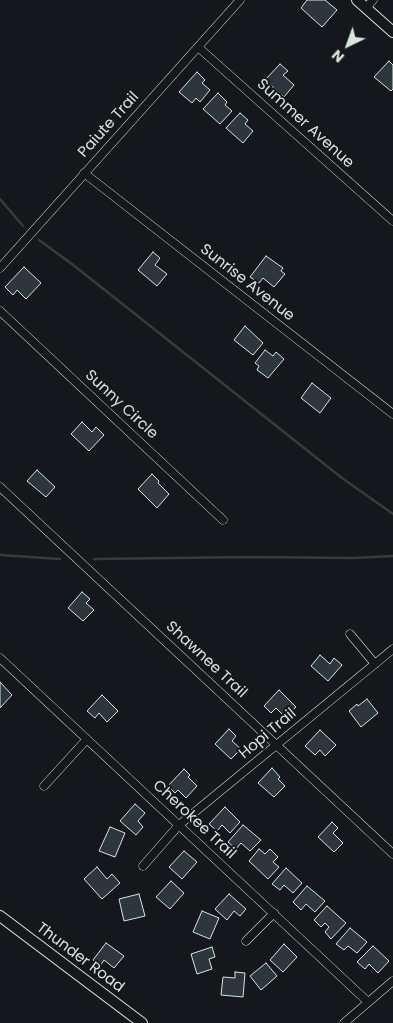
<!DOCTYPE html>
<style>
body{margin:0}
#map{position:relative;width:393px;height:1023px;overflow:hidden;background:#14181c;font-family:Poppins,sans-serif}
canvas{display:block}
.north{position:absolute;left:323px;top:20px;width:50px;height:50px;-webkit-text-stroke:4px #14181c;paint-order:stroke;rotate:222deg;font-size:14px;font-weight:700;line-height:20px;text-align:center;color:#d8e6dc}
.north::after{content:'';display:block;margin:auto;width:18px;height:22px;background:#d8e6dc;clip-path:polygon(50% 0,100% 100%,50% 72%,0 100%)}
</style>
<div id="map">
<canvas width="393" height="1023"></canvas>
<div class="north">N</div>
</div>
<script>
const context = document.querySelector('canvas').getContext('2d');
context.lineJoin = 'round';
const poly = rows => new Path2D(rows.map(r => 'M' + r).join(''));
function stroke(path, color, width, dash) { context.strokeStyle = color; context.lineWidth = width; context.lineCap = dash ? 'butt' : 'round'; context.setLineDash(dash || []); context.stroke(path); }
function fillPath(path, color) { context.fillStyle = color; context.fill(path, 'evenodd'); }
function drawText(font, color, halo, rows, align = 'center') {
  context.font = font + ' Poppins,sans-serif'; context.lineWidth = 4; context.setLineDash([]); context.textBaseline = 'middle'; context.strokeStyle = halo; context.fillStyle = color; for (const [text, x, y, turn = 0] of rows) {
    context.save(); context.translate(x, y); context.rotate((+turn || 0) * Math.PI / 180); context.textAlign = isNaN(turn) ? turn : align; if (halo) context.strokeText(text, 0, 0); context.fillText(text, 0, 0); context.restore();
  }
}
stroke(poly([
 [0,199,23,226],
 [39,240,72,264,342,478,393,514],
 [0,555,60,559],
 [94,559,250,557,354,558,393,556]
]), '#363b3e', 2.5);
const building = poly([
 [307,0,325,0,337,10,322,27,301,8,307,0],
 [389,61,393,65,393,89,391,91,374,77,389,61],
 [280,64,288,71,283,75,294,85,284,97,265,80,280,64],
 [197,72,205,80,202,83,210,90,200,102,196,98,192,103,179,92,197,72],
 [218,93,227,102,225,105,232,111,220,124,203,109,218,93],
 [240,113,248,120,245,124,253,131,243,143,226,128,240,113],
 [153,252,160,258,155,265,167,274,157,286,138,270,153,252],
 [266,256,283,268,281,271,285,274,274,287,263,278,259,283,250,277,266,256],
 [24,267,41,283,26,299,17,290,13,295,5,287,24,267],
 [245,326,263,343,253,355,234,340,245,326],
 [265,350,273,356,276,352,284,359,268,378,257,370,259,366,255,363,265,350],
 [312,383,331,398,320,413,301,398,312,383],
 [82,422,92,432,96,427,104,435,89,451,71,434,82,422],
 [37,470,55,487,46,497,27,481,37,470],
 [152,474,159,481,158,483,169,494,157,508,138,489,152,474],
 [82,592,90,599,86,603,94,610,83,621,68,608,82,592],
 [320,655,330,664,334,658,342,665,328,681,311,666,320,655],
 [0,682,12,695,0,708,0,682],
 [279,690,296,707,285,717,276,708,271,713,264,706,279,690],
 [102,695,118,711,107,722,99,713,95,718,87,711,102,695],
 [367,699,378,713,361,727,349,711,357,704,358,706,367,699],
 [229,729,236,736,232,741,241,749,231,759,215,744,229,729],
 [320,730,336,745,325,756,320,750,315,755,305,746,320,730],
 [272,768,280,777,278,779,285,786,274,797,258,783,272,768],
 [184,769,190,775,188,777,197,786,186,798,178,790,175,793,168,786,184,769],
 [135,804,145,813,138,821,143,827,136,835,120,821,135,804],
 [225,807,240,822,230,833,222,825,217,831,209,824,225,807],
 [332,822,338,828,333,833,343,843,334,852,318,837,332,822],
 [243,825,261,840,250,851,241,843,236,849,228,842,243,825],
 [110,827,125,833,115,857,99,851,110,827],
 [259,849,265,854,270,849,278,857,273,862,279,867,268,879,249,861,259,849],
 [184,851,197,862,182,879,169,867,184,851],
 [97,867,107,879,112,874,120,883,102,899,84,879,97,867],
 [286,868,302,883,293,893,284,885,280,890,272,884,286,868],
 [171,881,184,893,170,909,156,897,171,881],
 [307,886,325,901,315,912,306,904,301,910,293,902,307,886],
 [139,894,145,916,124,921,119,899,139,894],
 [229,894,246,909,240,916,234,911,227,920,215,909,229,894],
 [327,906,346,923,331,939,325,932,329,927,325,923,321,927,314,920,327,906],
 [202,911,219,918,210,939,193,932,202,911],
 [350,928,367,942,357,953,348,946,344,950,336,944,350,928],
 [106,943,124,956,114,968,104,960,100,966,93,960,106,943],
 [284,944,297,957,283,972,270,960,284,944],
 [373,946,389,961,378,973,369,964,365,969,357,962,373,946],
 [212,947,215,957,209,959,212,969,197,974,191,954,212,947],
 [266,963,277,976,261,990,250,976,266,963],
 [235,972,245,973,243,997,221,995,223,977,235,978,235,972]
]);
fillPath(building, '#2c363c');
stroke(building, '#d8e6dc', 1);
const minor = poly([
 [366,8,373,0],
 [198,47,393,221],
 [84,173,393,414],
 [0,268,240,0],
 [0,311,223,520],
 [0,487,393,854],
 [350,634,375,664],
 [0,658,368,1002],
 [44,786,87,739],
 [143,866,179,825,393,649],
 [246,941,274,913],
 [344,1023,393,981]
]);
const tertiary = poly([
 [357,0,393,32],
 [0,916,142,1023]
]);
stroke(minor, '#d8e6dc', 9);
stroke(tertiary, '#d8e6dc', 12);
stroke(minor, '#14181c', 8);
stroke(tertiary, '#14181c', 10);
drawText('15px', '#d8e6dc', '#14181c', [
 ["Summer Avenue",305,124,42],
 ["Paiute Trail",109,125,-48],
 ["Sunrise Avenue",247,283,38],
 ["Sunny Circle",121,405,43],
 ["Shawnee Trail",206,660,43],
 ["Hopi Trail",268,734,-40],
 ["Cherokee Trail",194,820,43],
 ["Thunder Road",80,958,37]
]);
</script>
